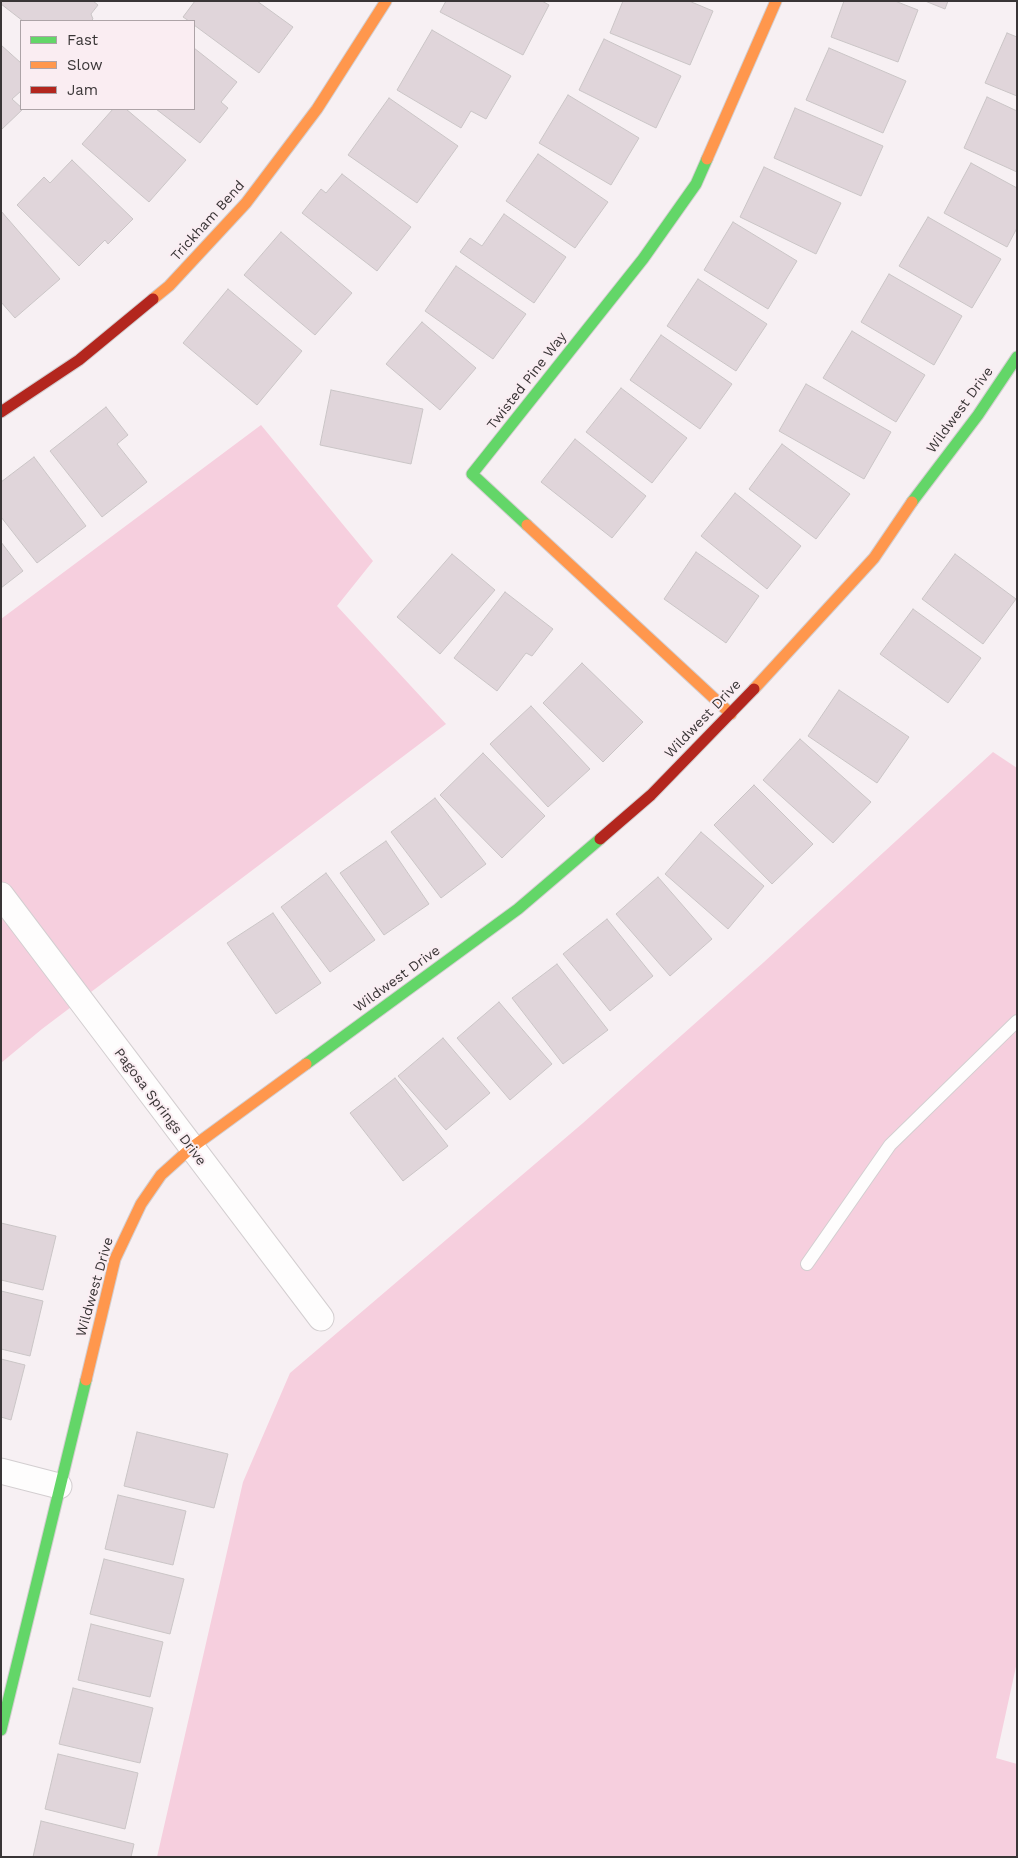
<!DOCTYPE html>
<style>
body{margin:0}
#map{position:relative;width:1018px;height:1858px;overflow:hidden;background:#f7f0f3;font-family:"Work Sans",sans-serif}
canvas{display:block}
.frame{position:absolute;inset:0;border:2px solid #393536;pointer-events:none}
.legend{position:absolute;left:20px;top:20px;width:175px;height:90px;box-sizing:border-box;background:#faedf2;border:1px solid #ada3a7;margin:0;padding:6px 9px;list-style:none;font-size:15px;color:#393536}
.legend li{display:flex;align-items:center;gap:10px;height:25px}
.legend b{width:25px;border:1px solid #ada3a7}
</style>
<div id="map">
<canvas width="1018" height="1858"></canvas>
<div class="frame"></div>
<ul class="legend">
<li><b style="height:6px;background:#63d668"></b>Fast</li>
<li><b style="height:6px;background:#ff974d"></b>Slow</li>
<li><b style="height:6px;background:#b3261e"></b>Jam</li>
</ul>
</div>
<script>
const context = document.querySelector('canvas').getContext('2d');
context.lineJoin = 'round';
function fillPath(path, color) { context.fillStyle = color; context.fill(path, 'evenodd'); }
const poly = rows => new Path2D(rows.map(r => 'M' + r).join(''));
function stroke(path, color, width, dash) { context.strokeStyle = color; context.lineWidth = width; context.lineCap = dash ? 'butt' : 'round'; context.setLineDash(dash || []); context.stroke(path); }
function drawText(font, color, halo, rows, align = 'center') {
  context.font = font + ' "Work Sans",sans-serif'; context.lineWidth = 4; context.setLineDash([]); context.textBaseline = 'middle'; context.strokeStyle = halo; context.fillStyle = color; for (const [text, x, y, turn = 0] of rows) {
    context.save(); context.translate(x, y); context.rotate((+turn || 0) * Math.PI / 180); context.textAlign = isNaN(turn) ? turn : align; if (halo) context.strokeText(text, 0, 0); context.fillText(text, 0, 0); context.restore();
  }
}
fillPath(poly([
 [261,425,373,561,337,606,446,724,42,1029,1,1063,1,619],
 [993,752,1017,768,1017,1662,996,1758,1017,1764,1017,1857,157,1857,243,1482,290,1373,583,1123,764,962]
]), '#f6cfde');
const building = poly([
 [1,1,93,1,98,5,91,14,93,19,91,21,23,21,1,4,1,1],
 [195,1,257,1,293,27,259,73,194,25,194,21,189,21,183,17,195,1],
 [446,1,542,1,549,5,523,55,440,12,446,1],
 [623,1,689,1,713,11,690,65,610,33,623,1],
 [844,1,895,1,918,10,898,62,831,37,844,1],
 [925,1,948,1,945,9,925,1],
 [432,30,511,76,486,119,471,111,461,128,397,90,432,30],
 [1007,33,1017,37,1017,96,985,83,1007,33],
 [604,39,681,76,656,128,579,90,604,39],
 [1,45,21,63,21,91,12,99,23,109,1,130,1,45],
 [194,48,237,82,221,102,228,108,200,143,156,109,194,109,194,48],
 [829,48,906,81,883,133,806,100,829,48],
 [568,95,639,138,611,185,539,143,568,95],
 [987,97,1017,111,1017,172,964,148,987,97],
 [389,98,458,146,417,203,348,155,389,98],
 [795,108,883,146,861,196,774,158,795,108],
 [113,109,126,109,186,160,149,202,82,144,113,109],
 [538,154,608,202,575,248,506,201,538,154],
 [72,160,133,219,108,244,105,240,79,266,17,205,44,177,50,183,72,160],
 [971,163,1017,188,1017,228,1007,247,944,213,971,163],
 [764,167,841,203,816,254,740,217,764,167],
 [342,174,411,227,377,271,302,213,321,189,326,193,342,174],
 [1,211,60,279,15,318,1,302,1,211],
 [504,214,566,257,534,303,460,252,470,238,482,246,504,214],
 [928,217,1001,259,972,308,899,266,928,217],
 [733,222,797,261,768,309,704,270,733,222],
 [281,232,352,293,315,335,244,275,281,232],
 [456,266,526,314,493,359,425,311,456,266],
 [889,274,962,316,934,365,861,322,889,274],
 [698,279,767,324,736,371,667,326,698,279],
 [228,289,302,351,257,405,183,343,228,289],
 [422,322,476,368,440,410,386,364,422,322],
 [852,331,925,375,896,422,823,378,852,331],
 [661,335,732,384,700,429,630,380,661,335],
 [806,384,891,432,864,479,779,431,806,384],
 [621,388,687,438,652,483,586,432,621,388],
 [331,390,423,409,411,464,320,445,331,390],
 [106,407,128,435,117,444,147,482,102,517,50,451,106,407],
 [575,439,646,496,612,538,541,482,575,439],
 [782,444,850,494,816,539,749,489,782,444],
 [34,457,86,526,37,563,1,517,1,482,34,457],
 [735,493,801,546,767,589,701,536,735,493],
 [1,542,23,571,1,588,1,542],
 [696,552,759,596,726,643,664,599,696,552],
 [452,554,495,590,440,654,397,617,452,554],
 [955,554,1016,599,983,644,922,599,955,554],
 [505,592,553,629,532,656,526,653,497,691,454,658,505,592],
 [913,609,981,658,948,703,880,654,913,609],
 [582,663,643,722,603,762,543,703,582,663],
 [839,690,909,737,877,783,808,736,839,690],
 [531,706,590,769,548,807,490,744,531,706],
 [800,739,871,802,833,843,763,780,800,739],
 [483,753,545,816,502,858,440,795,483,753],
 [754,785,813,844,772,884,714,825,754,785],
 [435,798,486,864,441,898,391,832,435,798],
 [701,832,764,886,728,929,665,874,701,832],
 [386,841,429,904,384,935,340,873,386,841],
 [326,873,375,940,330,972,281,907,326,873],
 [658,877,712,939,670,976,616,914,658,877],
 [273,913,321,983,276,1014,227,943,273,913],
 [607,919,653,976,610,1011,563,954,607,919],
 [557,964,608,1030,563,1064,512,998,557,964],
 [499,1002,552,1064,510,1100,457,1038,499,1002],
 [443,1038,490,1093,446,1130,398,1076,443,1038],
 [395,1078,448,1146,403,1181,350,1113,395,1078],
 [1,1223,56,1236,43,1290,1,1280,1,1223],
 [1,1291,43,1301,30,1356,1,1349,1,1291],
 [1,1359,25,1365,11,1420,1,1417,1,1359],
 [137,1432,228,1454,214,1508,124,1486,137,1432],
 [118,1495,186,1511,173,1565,105,1549,118,1495],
 [104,1559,184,1579,170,1634,90,1614,104,1559],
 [91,1624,163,1642,150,1697,78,1680,91,1624],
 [73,1688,153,1708,140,1763,59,1744,73,1688],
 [58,1754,138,1773,125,1829,45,1809,58,1754],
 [41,1821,134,1844,131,1857,33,1857,41,1821]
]);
fillPath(building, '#e0d5da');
stroke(building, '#cac5c6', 1);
const lane = poly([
 [807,1264,890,1145,1017,1021]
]);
const street = poly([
 [1,895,321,1318],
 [1,1471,59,1486]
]);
const fast = poly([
 [912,502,978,415,1017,357],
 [527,525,472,474,643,259,696,184,707,159],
 [306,1064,518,909,600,839],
 [1,1730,86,1380]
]);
const slow = poly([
 [707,159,776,1],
 [153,299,169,286,246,203,317,109,386,1],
 [527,525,731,714],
 [754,689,874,558,912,502],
 [86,1380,115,1259,141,1204,161,1175,191,1148,306,1064]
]);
const jam = poly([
 [1,412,79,360,153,299],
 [600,839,651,795,754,689]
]);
stroke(lane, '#d3ced0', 14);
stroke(street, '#d3ced0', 27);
stroke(fast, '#d3ced0', 13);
stroke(slow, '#d3ced0', 13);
stroke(jam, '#d3ced0', 13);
stroke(lane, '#fefdfd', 12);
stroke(street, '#fefdfd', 25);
stroke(fast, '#63d668', 11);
stroke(slow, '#ff974d', 11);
stroke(jam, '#b3261e', 11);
drawText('14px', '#393536', '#faedf2', [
 ["Trickham Bend",208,221,-48],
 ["Twisted Pine Way",527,381,-52],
 ["Wildwest Drive",960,410,-54],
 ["Wildwest Drive",703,719,-46],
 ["Wildwest Drive",397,979,-36],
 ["Pagosa Springs Drive",160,1107,53],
 ["Wildwest Drive",95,1287,-74]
]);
</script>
